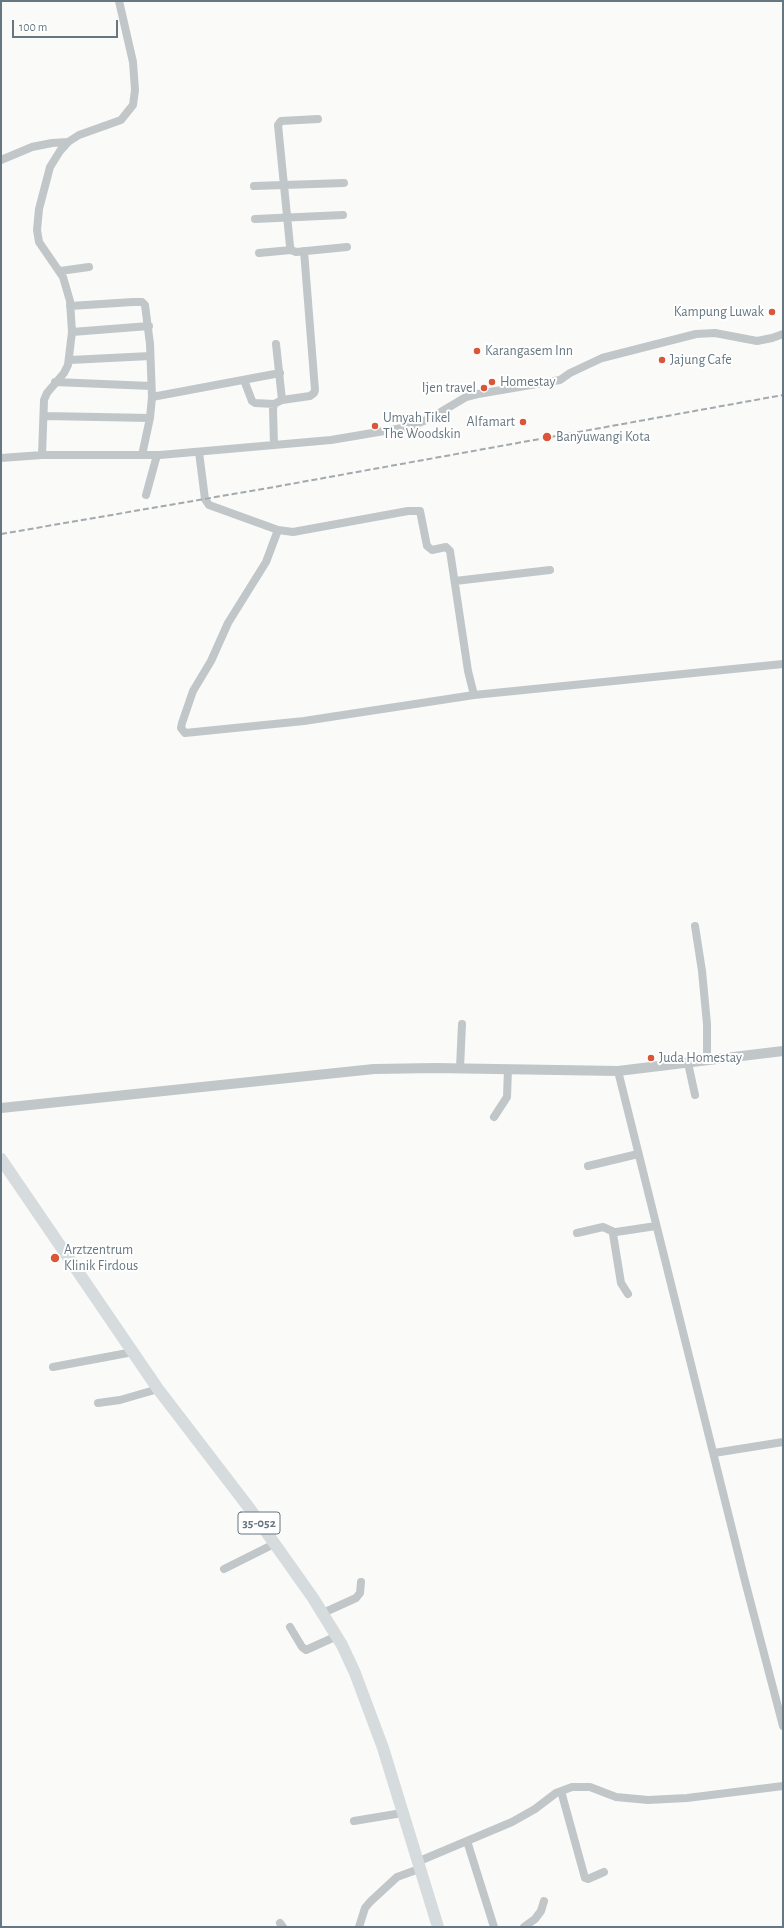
<!DOCTYPE html>
<style>
body{margin:0}
#map{position:relative;width:784px;height:1928px;overflow:hidden;background:#fafaf8;font-family:"Alegreya Sans",sans-serif}
canvas{display:block}
.frame{position:absolute;inset:0;border:2px solid #667781;pointer-events:none}
.scale{position:absolute;left:12px;top:20px;width:106px;height:18px;box-sizing:border-box;border:2px solid #667781;border-top:0;padding-left:5px;font-size:12px;line-height:14px;white-space:nowrap;color:#667781;-webkit-text-stroke:3px #fff;paint-order:stroke}
</style>
<div id="map">
<canvas width="784" height="1928"></canvas>
<div class="frame"></div>
<div class="scale">100 m</div>
</div>
<script>
const context = document.querySelector('canvas').getContext('2d');
context.lineJoin = 'round';
const poly = rows => new Path2D(rows.map(r => 'M' + r).join(''));
function stroke(path, color, width, dash) { context.strokeStyle = color; context.lineWidth = width; context.lineCap = dash ? 'butt' : 'round'; context.setLineDash(dash || []); context.stroke(path); }
function drawText(font, color, halo, rows, align = 'center') {
  context.font = font + ' "Alegreya Sans",sans-serif'; context.lineWidth = 4; context.setLineDash([]); context.textBaseline = 'middle'; context.strokeStyle = halo; context.fillStyle = color; for (const [text, x, y, turn = 0] of rows) {
    context.save(); context.translate(x, y); context.rotate((+turn || 0) * Math.PI / 180); context.textAlign = isNaN(turn) ? turn : align; if (halo) context.strokeText(text, 0, 0); context.fillText(text, 0, 0); context.restore();
  }
}
stroke(poly([
 [318,119,281,121,278,125,290,246,291,250,296,252,347,247],
 [1,160,32,147,52,143,68,142],
 [254,186,344,183],
 [255,219,343,215],
 [259,253,291,250],
 [60,271,89,267],
 [70,306,133,302,142,302,145,305,150,344,152,397,150,418,142,455],
 [72,332,149,326],
 [276,344,282,400],
 [70,360,150,356],
 [244,380,252,401,255,403,274,404],
 [55,382,151,386],
 [152,397,280,373],
 [45,416,150,418],
 [274,445,273,409,274,404,282,400,310,396,314,393,315,390,304,251],
 [199,452,205,499,209,505,278,530,293,532,408,511,420,511,427,546,432,550,446,547,450,551,468,671,474,695],
 [42,455,44,400,47,393,64,373,68,365,72,332,70,301,63,277,39,242,37,230,39,209,50,167,60,151,68,142,79,135,121,120,133,105,135,90,133,62,119,1],
 [1,458,42,455,160,455,331,440,408,427,429,419,466,397,478,394,560,380,570,373,602,358,696,334,715,333,757,341,772,338,783,334],
 [146,495,157,455],
 [278,530,266,562,228,623,211,661,193,691,182,723,181,728,185,733,304,721,474,695,783,664],
 [455,581,550,570],
 [695,926,702,971,707,1024,707,1061],
 [688,1063,695,1095],
 [460,1068,462,1024],
 [618,1071,745,1581,783,1726],
 [494,1117,507,1097,508,1069],
 [588,1166,638,1154],
 [577,1233,603,1227,614,1232],
 [628,1294,621,1283,613,1234,616,1232,656,1226],
 [53,1367,133,1352],
 [98,1403,120,1400,158,1389],
 [714,1453,783,1442],
 [224,1569,274,1544],
 [323,1613,356,1598,360,1593,361,1582],
 [290,1627,302,1647,306,1650,337,1636],
 [561,1791,585,1878,588,1879,604,1872],
 [354,1821,402,1813],
 [467,1841,494,1927],
 [417,1862,512,1822,535,1809,556,1793,572,1787,590,1787,616,1797,648,1800,687,1798,783,1786],
 [280,1923,283,1927],
 [359,1927,365,1908,370,1902,397,1877,419,1869],
 [524,1927,535,1919,541,1911,544,1901]
]), '#c1c6c9', 8);
stroke(poly([
 [1,1108,374,1069,435,1068,618,1071,783,1051]
]), '#c1c6c9', 10);
stroke(poly([
 [1,1159,158,1389,250,1509,313,1598,342,1645,355,1673,383,1748,438,1927]
]), '#d6dcde', 12);
stroke(poly([
 [1,534,274,487,783,395]
]), '#a3aaaf', 2, [6, 3]);
for (const [x, y, r, color] of [
 [772,312,4,"#da5638"],
 [477,351,4,"#da5638"],
 [662,360,4,"#da5638"],
 [492,382,4,"#da5638"],
 [484,388,4,"#da5638"],
 [523,422,4,"#da5638"],
 [375,426,4,"#da5638"],
 [547,437,5,"#da5638"],
 [651,1058,4,"#da5638"],
 [55,1258,5,"#da5638"]
]) { const dot = new Path2D(); dot.arc(x, y, r, 0, 2 * Math.PI); context.fillStyle = color; context.fill(dot); stroke(dot, '#fff', 1.5); }
for (const [x, y, w] of [
 [259,1523,42]
]) { const box = new Path2D(); box.roundRect(x - w / 2, y - 11, w, 22, 3); context.fillStyle = '#fff'; context.fill(box); stroke(box, '#667781', 1); }
drawText('bold 13px', '#667781', null, [
 ["35-052",259,1523]
]);
drawText('14px', '#667781', '#fff', [
 ["Kampung Luwak",764,312,"right"],
 ["Karangasem Inn",485,351],
 ["Jajung Cafe",670,360],
 ["Homestay",500,382],
 ["Ijen travel",476,388,"right"],
 ["Umyah Tikel",383,418],
 ["The Woodskin",383,434],
 ["Alfamart",515,422,"right"],
 ["Banyuwangi Kota",556,437],
 ["Juda Homestay",659,1058],
 ["Arztzentrum",64,1250],
 ["Klinik Firdous",64,1266]
], 'left');
</script>
